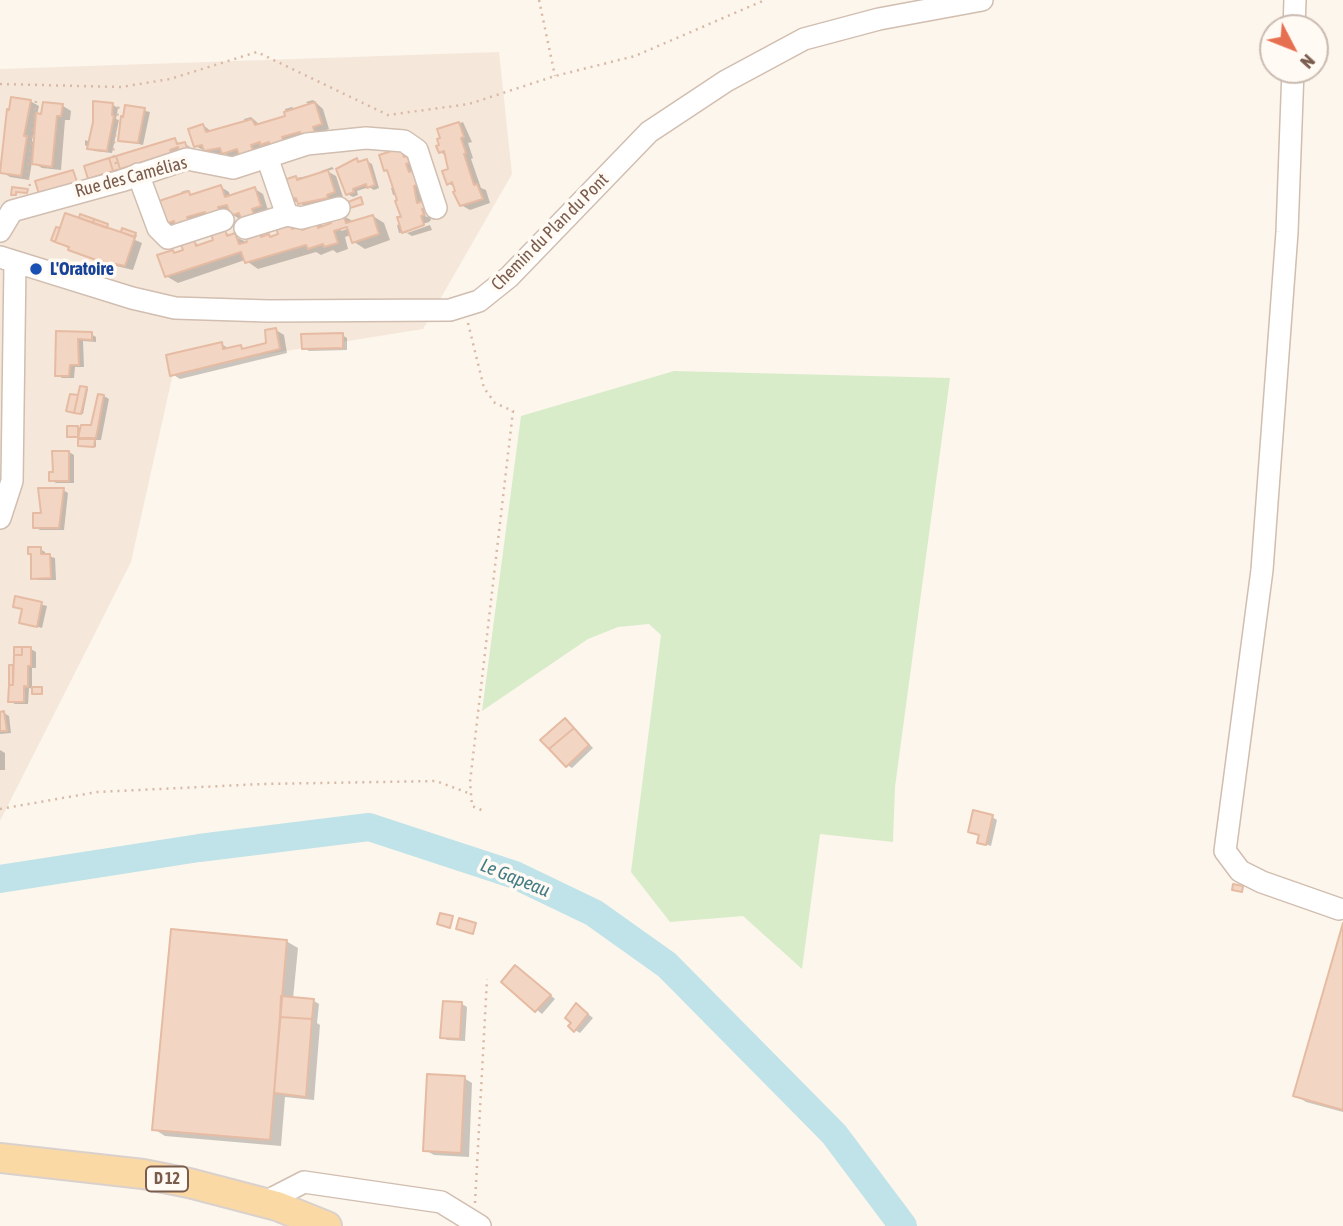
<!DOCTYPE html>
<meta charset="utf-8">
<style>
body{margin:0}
#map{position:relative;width:1343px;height:1226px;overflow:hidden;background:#fdf6ec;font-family:"Asap Condensed",sans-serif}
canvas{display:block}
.north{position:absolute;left:1259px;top:14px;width:70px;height:70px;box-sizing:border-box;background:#fffaf3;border:2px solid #cabbb1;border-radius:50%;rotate:132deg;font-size:19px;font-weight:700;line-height:28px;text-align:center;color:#7a5c4d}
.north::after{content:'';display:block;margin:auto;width:24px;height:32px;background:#e76f51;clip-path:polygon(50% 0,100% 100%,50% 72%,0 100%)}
</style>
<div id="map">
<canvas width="1343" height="1226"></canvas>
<div class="north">N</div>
</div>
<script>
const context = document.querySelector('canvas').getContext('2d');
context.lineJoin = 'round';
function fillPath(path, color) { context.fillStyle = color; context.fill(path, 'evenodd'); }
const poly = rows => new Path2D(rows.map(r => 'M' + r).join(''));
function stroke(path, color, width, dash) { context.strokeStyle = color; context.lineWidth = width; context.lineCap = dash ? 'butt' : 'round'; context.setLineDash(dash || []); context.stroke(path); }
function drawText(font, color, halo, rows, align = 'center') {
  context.font = font + ' "Asap Condensed",sans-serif'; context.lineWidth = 7; context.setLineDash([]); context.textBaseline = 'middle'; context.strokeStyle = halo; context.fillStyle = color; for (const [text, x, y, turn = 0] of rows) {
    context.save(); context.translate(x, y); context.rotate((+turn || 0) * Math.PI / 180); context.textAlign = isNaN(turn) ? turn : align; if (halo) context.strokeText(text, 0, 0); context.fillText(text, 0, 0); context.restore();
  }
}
fillPath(poly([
 [499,52,512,174,423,329,174,369,131,562,0,821,0,69]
]), '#f5e8da');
fillPath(poly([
 [674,371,950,378,895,787,893,842,820,834,802,969,743,916,670,922,631,872,661,635,649,624,618,627,588,639,482,711,521,416]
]), '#d8ecc9');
fillPath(poly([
 [313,100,323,109,329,129,321,132,323,138,232,158,224,153,214,155,195,146,203,125,212,132,245,123,244,119,251,117,260,125,287,117,285,109,292,107,295,110,310,106,306,102],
 [30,101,39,106,37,115,43,116,44,103,63,106,71,111,70,120,65,120,61,170,42,168,32,162,29,180,10,177,2,172],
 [33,135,37,137,37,144,32,141],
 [113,105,118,108,116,119,119,120,112,153,94,151,85,145,85,140,90,142],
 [127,107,150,112,143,145,120,140],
 [463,122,472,142,468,143,473,158,471,159,481,188,486,190,490,203,470,210,461,205,456,188,448,183,450,170,447,156,440,152,442,139,439,130],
 [175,140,181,145,185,144,190,147,191,151,127,171,119,166,121,170,117,171,118,174,95,181,90,178],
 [401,150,410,155,411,161,416,163,415,172,424,177,427,188,421,190,424,199,422,199,423,203,431,208,433,213,430,214,431,220,429,222,407,229,407,233,430,225,432,230,412,236,405,232,399,233,397,225,401,224,399,219,403,218,397,202,400,201,398,195,393,195,391,188,395,187,381,156],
 [423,206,426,206,429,216,426,217],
 [357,160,361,163,367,161,372,164,379,188,374,190,369,187,357,191,358,195,353,197,347,194],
 [332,167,334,169,327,171,336,176,343,197,308,207,289,199,296,178,321,174,321,171],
 [221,187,229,192,230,197,255,189,263,194,268,210,240,219,231,214,230,210,175,227,166,223,182,196,181,192,187,190,193,196],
 [343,216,355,222,373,216,384,223,390,240,365,249,354,242,351,235,345,237,348,249,337,253,333,250,321,255,316,252,258,269,245,260,178,283,166,276,173,251,177,254,185,251,194,242,201,246,215,241,224,232,249,243,258,233,272,238,280,235,290,225,305,231,312,228,315,221,325,227],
 [356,226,341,231,341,227],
 [108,225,108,230,129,237,123,230,137,235,135,240,142,243,133,270,112,265,110,268,99,264,98,261,78,254,57,241],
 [276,330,284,335,287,353,180,379,172,374,221,344,230,349,240,347,246,349,267,344],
 [58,333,91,334,96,337,96,342,83,341,84,367,75,367,74,378,62,378,57,375],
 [342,335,347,338,347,350,309,351,304,348],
 [86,388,88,389,83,414,69,411,71,396,80,397],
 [104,396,109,399,101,440,96,440,96,447,81,446,80,437,69,436,69,428,93,427],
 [69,452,74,455,74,483,56,483,51,480],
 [63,490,68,493,64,530,40,530,35,527],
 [40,549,45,552,45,555,55,558,56,580,38,580,33,578,33,555,29,553],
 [17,598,47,606,42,628,21,622,24,610,15,606],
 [31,649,36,652,36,668,32,668,32,688,42,689,43,694,36,694,34,689,29,688,28,704,15,704,10,701,13,666,15,668],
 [4,713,9,716,11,733,0,734,0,714],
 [570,724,593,748,572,768,567,765],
 [0,750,5,753,5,770,0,770],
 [992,817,997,820,991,846,979,842,980,836,970,831],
 [1343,929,1343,1112,1306,1102,1295,1095],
 [286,941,298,948,293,999,314,1001,319,1004,317,1023,320,1025,314,1100,285,1097,281,1146,165,1136,154,1129],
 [521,970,555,999,542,1014,503,982],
 [445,1003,462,1004,467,1007,465,1041,447,1040,442,1037],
 [582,1009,593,1018,580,1033,575,1030],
 [464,1078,472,1083,469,1157,434,1155,425,1150]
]), '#0003');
stroke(poly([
 [0,879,199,848,369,827,515,875,594,913,667,965,834,1134,903,1226]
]), '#bfe3e8', 28);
const building = poly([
 [11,97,31,100,24,136,27,136,21,176,0,173,7,109,9,110,11,97],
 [93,101,113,103,112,115,114,116,107,151,87,149,93,122,93,101],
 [43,102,63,104,61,116,57,116,52,167,32,164,36,113,41,114,43,102],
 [315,102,322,124,313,127,315,133,302,137,300,132,282,137,284,143,271,148,269,142,260,145,260,142,251,145,253,151,239,155,237,149,222,154,220,148,204,151,202,145,194,147,188,129,203,124,206,132,252,119,255,125,285,116,284,112,315,102],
 [125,105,145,108,138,143,118,141,121,116,123,117,125,105],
 [459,122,464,137,461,138,466,153,464,154,474,185,477,184,483,199,460,206,453,192,455,191,452,182,447,185,442,171,448,169,444,151,439,153,436,146,439,145,437,139,440,138,437,129,459,122],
 [175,138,177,144,185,142,187,148,179,151,178,147,170,150,171,153,120,169,116,156,175,138],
 [401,148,404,157,408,156,409,163,406,164,409,172,415,170,420,184,414,186,417,203,423,201,425,208,422,209,424,215,421,216,424,225,402,233,397,217,401,217,395,201,397,200,387,170,384,171,379,155,401,148],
 [116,156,120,169,113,171,109,158,116,156],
 [109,158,113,171,88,179,84,166,109,158],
 [357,158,358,162,367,159,375,185,367,188,366,184,353,189,354,192,346,195,336,169,357,158],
 [73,170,77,182,39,194,35,181,73,170],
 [328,170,335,192,327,195,328,198,298,204,296,198,287,200,281,181,296,176,297,180,328,170],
 [221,185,225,197,255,187,261,206,252,209,254,215,241,219,239,213,230,216,227,205,218,207,220,213,206,218,205,212,187,217,189,223,175,227,174,221,165,224,159,201,189,191,190,195,221,185],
 [12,187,28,189,27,193,16,192,16,195,11,195,12,187],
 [361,197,363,204,350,208,348,202,361,197],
 [65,213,135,237,125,266,96,260,68,250,69,247,55,242,65,213],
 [80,214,94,219,93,223,79,218,80,214],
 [343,214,346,223,373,215,379,234,352,243,347,227,334,231,338,243,324,247,323,244,308,249,306,245,245,263,241,252,165,277,157,255,173,250,174,253,183,250,181,245,194,240,196,246,213,240,211,234,225,230,227,236,235,233,239,244,247,242,245,236,259,231,261,237,269,234,270,237,278,234,276,228,290,223,292,229,301,226,302,230,310,227,308,221,315,219,318,228,331,223,329,218,343,214],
 [94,219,108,224,107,228,93,223,94,219],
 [56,227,60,228,55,242,51,240,56,227],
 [122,228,136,233,134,237,121,232,122,228],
 [96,260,110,264,108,268,95,263,96,260],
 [276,328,280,349,170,376,166,355,222,342,223,349,241,345,242,349,266,343,265,330,276,328],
 [56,331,92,332,92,340,78,339,79,365,70,365,69,376,55,376,56,331],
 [343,333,343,348,302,349,301,334,343,333],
 [80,386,87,387,81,414,74,413,80,386],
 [70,394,78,395,74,413,66,411,70,394],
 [98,394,104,395,96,438,78,438,81,425,91,425,98,394],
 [67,426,78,426,78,437,67,437,67,426],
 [78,439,95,439,94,447,78,446,78,439],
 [52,451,69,451,69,481,49,481,49,472,53,472,52,451],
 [38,488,64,488,59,528,33,528,33,513,41,513,38,488],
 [28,547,41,547,41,554,50,554,51,578,31,579,31,554,28,554,28,547],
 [15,596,42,602,37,627,19,623,22,609,13,607,15,596],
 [14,647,22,647,22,655,14,655,14,647],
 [22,647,31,647,31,666,28,666,28,687,24,686,24,702,8,702,9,685,13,685,14,655,22,655,22,647],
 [9,665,13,665,13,685,9,685,9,665],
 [32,687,42,687,42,694,32,694,32,687],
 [4,711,7,731,0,731,0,712,4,711],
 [565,718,574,728,549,749,540,740,565,718],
 [574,728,589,745,566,767,549,749,574,728],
 [973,810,993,815,986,845,977,843,979,835,968,832,973,810],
 [1233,884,1243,886,1242,892,1232,890,1233,884],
 [440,913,453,916,450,928,437,924,440,913],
 [459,918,476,923,473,934,456,929,459,918],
 [1343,923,1343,1110,1293,1096,1343,923],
 [171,929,287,940,270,1140,152,1130,171,929],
 [515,965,551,995,535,1012,501,982,515,965],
 [281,996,314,999,312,1019,280,1017,281,996],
 [443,1001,462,1002,460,1039,440,1038,443,1001],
 [576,1003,588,1014,574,1032,568,1026,571,1023,565,1018,576,1003],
 [280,1017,312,1019,306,1097,274,1093,280,1017],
 [427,1074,465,1076,461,1153,423,1151,427,1074]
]);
fillPath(building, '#f3d5c3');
stroke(building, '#e6bba3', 2);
const minor = poly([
 [1294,28,1295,0],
 [1293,70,1287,232,1262,570,1225,851,1240,871,1262,882,1339,909],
 [138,174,158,228,168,238,223,220],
 [287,215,301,218,339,208],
 [245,228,287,215,267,157],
 [0,231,12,211,121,181,187,159,233,168,307,144,366,138,404,141,417,150,436,208],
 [0,257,132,298,175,308,268,311,450,310,479,301,509,277,649,132,726,81,804,39,879,19,982,0],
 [0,518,12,481,15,262],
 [265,1202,304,1182,441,1202,480,1226]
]);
const major = poly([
 [0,1158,143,1174,189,1183,277,1206,327,1226]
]);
stroke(minor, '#d1beb0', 24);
stroke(major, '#dad1cd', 32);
stroke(poly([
 [539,0,555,76],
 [0,84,121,87,170,79,257,52,388,115,469,104,555,76,635,56,765,0],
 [116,164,113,153,119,102],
 [30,186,27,176,36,101],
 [468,323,484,388,495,403,513,411,470,782,472,806,486,812],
 [0,809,97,792,263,784,436,781,471,794],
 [475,1203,487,979]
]), '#d9b8a5', 2.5, [2, 5]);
stroke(minor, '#fff', 21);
stroke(major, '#fbd9a5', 28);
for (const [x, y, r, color] of [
 [36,269,7,"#1a4fb4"]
]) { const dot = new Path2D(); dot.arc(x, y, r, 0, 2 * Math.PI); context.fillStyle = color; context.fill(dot); stroke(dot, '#fffaf3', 2.5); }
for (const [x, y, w] of [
 [167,1179,42]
]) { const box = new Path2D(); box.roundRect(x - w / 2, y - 12.5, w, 25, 5); context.fillStyle = '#fffaf3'; context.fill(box); stroke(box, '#7a5c4d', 2); }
drawText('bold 16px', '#7a5c4d', null, [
 ["D 12",167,1179]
]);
drawText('18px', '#7a5c4d', '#fffaf3', [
 ["Rue des Camélias",131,177,-15],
 ["Chemin du Plan du Pont",550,232,-45]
]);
drawText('bold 18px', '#164399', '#fffaf3', [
 ["L'Oratoire",50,269]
], 'left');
drawText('italic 19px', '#437c86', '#fffaf3', [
 ["Le Gapeau",515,878,22]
]);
</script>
